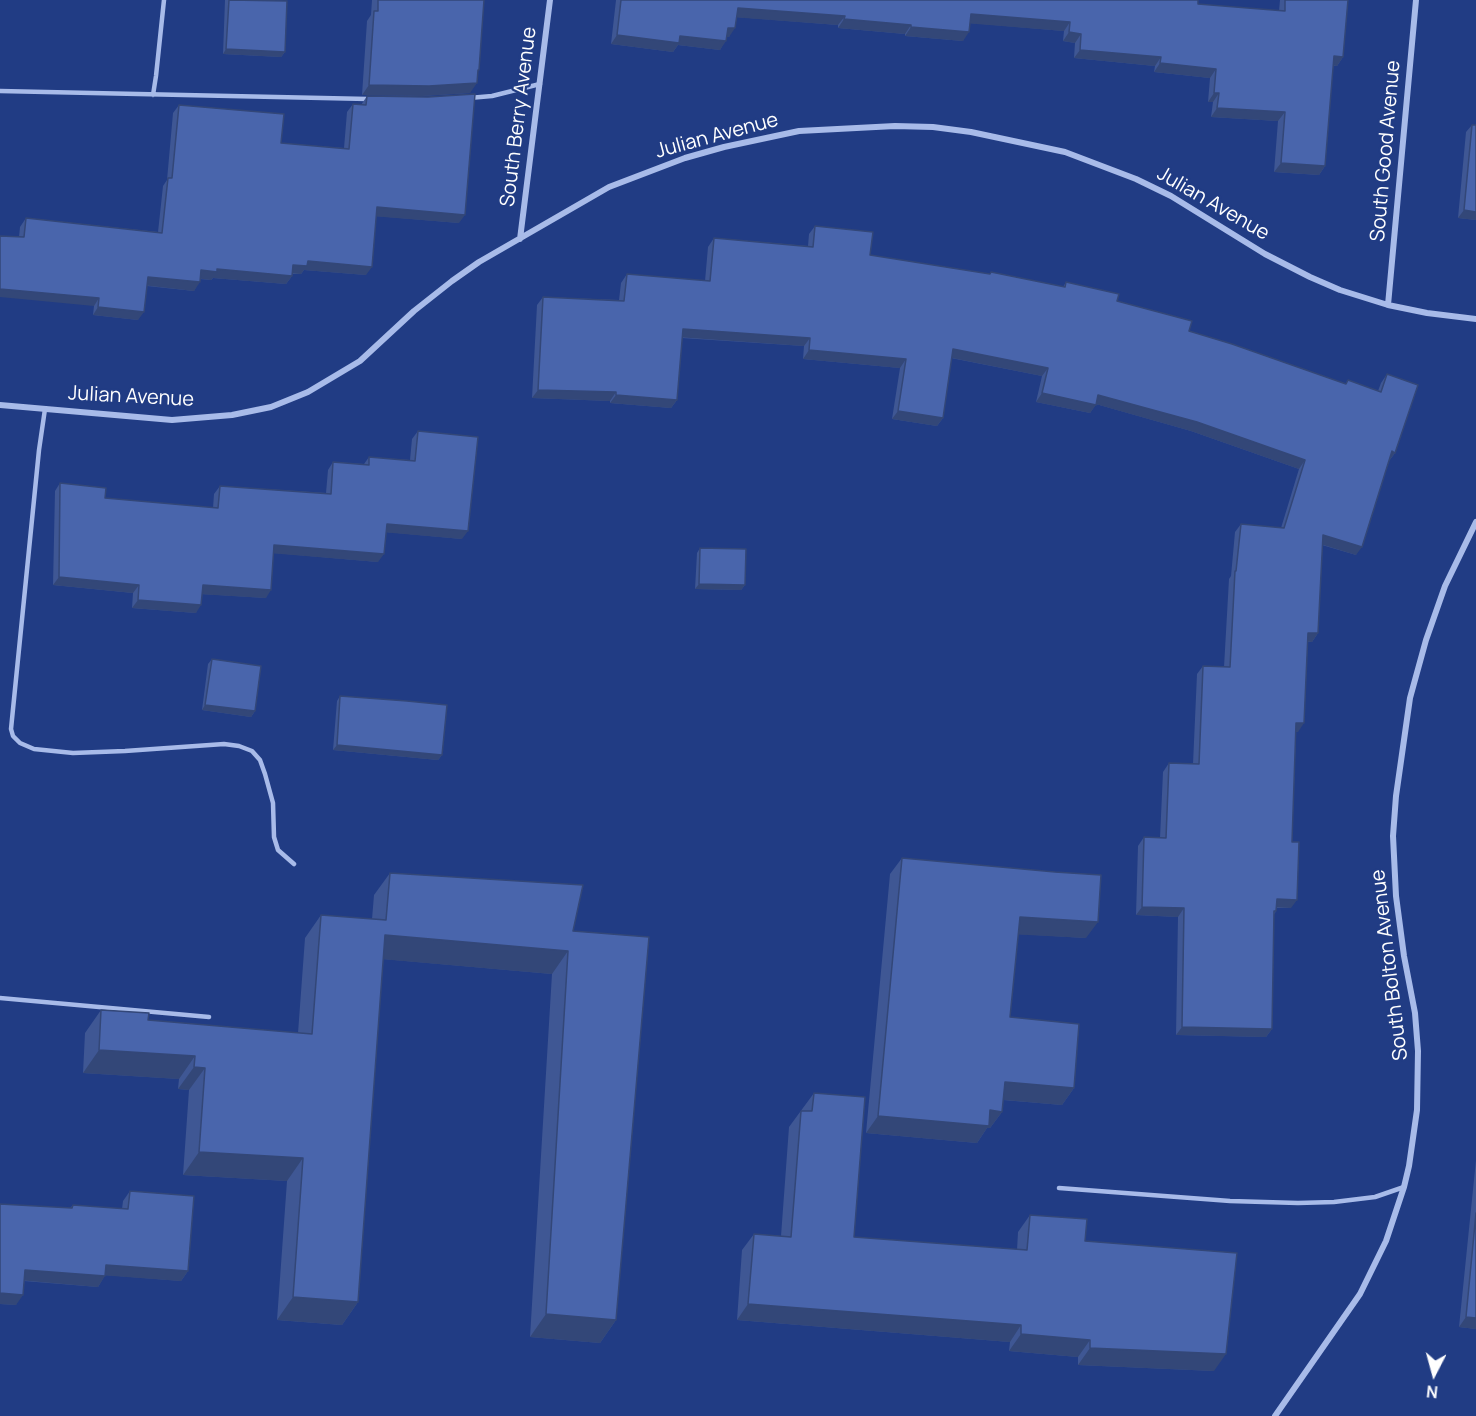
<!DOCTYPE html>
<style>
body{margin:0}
#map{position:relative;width:1476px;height:1416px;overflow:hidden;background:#213c84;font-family:Manrope,sans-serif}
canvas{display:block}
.north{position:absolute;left:1404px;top:1344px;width:60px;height:60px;-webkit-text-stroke:4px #213c84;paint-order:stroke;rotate:186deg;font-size:16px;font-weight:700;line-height:24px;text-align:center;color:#fff}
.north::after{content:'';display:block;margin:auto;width:21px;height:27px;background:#fff;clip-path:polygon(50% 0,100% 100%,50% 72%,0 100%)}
</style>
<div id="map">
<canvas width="1476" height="1416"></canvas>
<div class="north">N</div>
</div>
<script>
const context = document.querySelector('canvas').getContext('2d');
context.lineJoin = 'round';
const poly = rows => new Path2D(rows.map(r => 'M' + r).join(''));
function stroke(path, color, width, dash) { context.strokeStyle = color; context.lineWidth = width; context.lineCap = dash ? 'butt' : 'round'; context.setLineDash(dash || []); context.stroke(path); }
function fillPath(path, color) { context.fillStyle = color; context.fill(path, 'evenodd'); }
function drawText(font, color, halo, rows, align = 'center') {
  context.font = font + ' Manrope,sans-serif'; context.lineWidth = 4.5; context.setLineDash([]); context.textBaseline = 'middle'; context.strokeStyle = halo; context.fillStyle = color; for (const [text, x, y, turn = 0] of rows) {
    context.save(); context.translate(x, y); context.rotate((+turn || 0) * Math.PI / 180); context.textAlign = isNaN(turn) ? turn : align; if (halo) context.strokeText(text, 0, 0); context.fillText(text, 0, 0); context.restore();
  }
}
stroke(poly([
 [0,91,368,99],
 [153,95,156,76,164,0],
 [469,98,492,96,540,84],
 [45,409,39,450,11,729,13,736,20,743,34,749,73,753,125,751,224,744,239,746,252,751,260,760,265,774,273,803,274,837,278,850,294,864],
 [0,998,209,1017],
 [1059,1188,1230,1201,1298,1203,1334,1202,1375,1197,1404,1187]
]), '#a8bbe9', 4.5);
stroke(poly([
 [520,239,550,0],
 [1388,305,1416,0],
 [0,405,172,420,232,415,271,407,308,392,360,361,414,311,452,281,479,262,609,187,685,158,724,147,799,131,895,126,933,127,971,132,1065,152,1136,179,1171,196,1265,254,1310,277,1340,290,1388,305,1427,313,1476,319],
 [1275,1416,1360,1294,1386,1241,1404,1187,1409,1166,1417,1110,1418,1051,1415,1013,1404,956,1396,896,1393,836,1396,796,1410,698,1426,640,1445,586,1476,522]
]), '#a8bbe9', 6);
fillPath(poly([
 [225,0,274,0,285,52,281,57,223,54],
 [372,0,484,0,478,71,470,93,422,96,362,95,367,21,371,15],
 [616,0,1198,0,1198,4,1279,11,1280,0,1348,0,1343,57,1337,66,1333,66,1325,166,1319,175,1274,172,1278,121,1211,117,1213,102,1208,102,1210,78,1154,72,1155,66,1074,58,1075,43,1063,41,1064,31,970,23,963,41,905,36,905,34,838,28,838,25,736,17,729,37,727,37,720,50,678,45,673,52,611,44],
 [367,96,459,223,376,216,366,275,304,270,301,274,292,274,292,276,286,284,213,278,211,280,200,279,194,291,147,286,138,320,93,315,94,306,19,237,20,227,26,218,158,232,163,186,167,180,173,113,179,105,281,143,344,148,347,112,353,104,361,105],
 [1472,125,1476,220,1458,218,1466,132],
 [815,226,870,255,1063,287,1066,282,1117,301,1189,331,1345,384,1348,380,1378,391,1381,383,1387,374,1395,453,1389,461,1356,555,1322,545,1318,633,1312,642,1308,642,1298,732,1296,732,1292,842,1291,908,1276,908,1276,911,1274,915,1272,1029,1266,1037,1176,1035,1178,917,1136,915,1138,846,1144,837,1160,838,1163,772,1169,763,1193,764,1197,674,1203,666,1224,667,1229,579,1231,576,1235,532,1241,524,1281,528,1299,469,1191,431,1096,404,1090,413,1036,402,1042,376,951,358,943,418,937,426,892,419,900,368,803,359,804,346,682,338,677,400,671,408,610,403,610,401,532,398,537,305,543,297,619,300,621,283,627,274,705,281,708,247,714,238,808,246,809,234],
 [418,431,462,539,386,532,378,562,274,553,266,598,202,594,196,613,132,608,133,593,53,585,55,491,60,483,105,498,213,508,214,494,220,486,326,493,328,470,333,462,364,464,369,457,410,460,412,439],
 [700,548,745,585,741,590,695,589,697,553],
 [212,659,255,711,251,717,202,710,208,664],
 [340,696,442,755,438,760,333,750,337,701],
 [902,858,1055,872,1086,938,1018,934,1010,1017,1074,1088,1062,1105,1003,1100,1002,1112,990,1128,987,1128,977,1143,866,1133,890,874],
 [390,873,573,931,616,1320,600,1343,530,1337,552,974,383,959,358,1302,342,1325,277,1320,287,1181,183,1175,189,1090,178,1089,179,1079,83,1073,85,1033,101,1010,148,1020,298,1033,305,938,321,915,372,919,374,895],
 [814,1093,854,1237,1017,1250,1018,1232,1030,1215,1085,1241,1214,1371,1078,1365,1078,1357,1009,1351,1010,1342,737,1320,742,1250,754,1234,781,1236,789,1127],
 [1476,1160,1476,1329,1459,1327],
 [130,1191,188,1271,181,1281,105,1275,98,1287,24,1281,16,1305,0,1304,0,1204,70,1208,73,1205,122,1209,123,1201]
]), '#3f5794');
fillPath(poly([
 [738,8,845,16,838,25,731,17],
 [971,14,1070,22,1064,31,964,23],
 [844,19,911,25,905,34,838,28],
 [911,27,969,32,963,41,905,36],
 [728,28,735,28,729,37,721,37],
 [1069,32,1081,34,1075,43,1063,41],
 [617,35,680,36,726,41,720,50,678,45,673,52,611,44],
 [226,49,285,52,281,57,223,54],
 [1080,50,1161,57,1155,66,1074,58],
 [1334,56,1343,57,1337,66,1328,65],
 [1160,63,1216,69,1210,78,1154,72],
 [477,83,470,93,422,96,362,95,369,85],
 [1214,93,1219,93,1213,102,1208,102],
 [1217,108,1285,112,1278,121,1211,117],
 [1281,163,1325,166,1319,175,1274,172],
 [377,207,465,215,459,223,371,216],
 [1464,210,1476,212,1476,220,1458,218],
 [308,261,372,267,366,275,304,270,301,274,288,273,293,265],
 [217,269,292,276,286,284,213,278,211,280,195,278,201,270],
 [148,277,200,282,194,291,142,285],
 [0,289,99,298,94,306,0,297],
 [98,307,144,312,138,320,93,315],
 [683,329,810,338,804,346,677,337],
 [953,349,1048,368,1042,376,947,357],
 [809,350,906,359,900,368,803,359],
 [538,390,616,392,610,401,532,398],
 [1042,393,1096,405,1090,413,1036,402],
 [616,395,677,400,671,408,610,403],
 [1098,395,1197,422,1305,460,1299,469,1191,431,1092,403],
 [898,411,943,418,937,426,892,419],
 [1392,451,1395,453,1389,461],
 [387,524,468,531,462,539,381,532],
 [1323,535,1362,547,1356,555,1317,543],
 [274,545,384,554,378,562,269,553],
 [59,577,139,585,133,593,53,585],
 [699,584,745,585,741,590,695,589],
 [203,585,271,590,266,598,197,594],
 [138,600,201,605,196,613,132,608],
 [1308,633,1318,633,1312,642,1302,641],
 [205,705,255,711,251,717,202,710],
 [1296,723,1304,723,1298,732,1290,731],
 [337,745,442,755,438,760,333,750],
 [1277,899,1297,900,1291,908,1271,907],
 [1142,907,1184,908,1178,917,1136,915],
 [1020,917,1098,922,1086,938,1008,934],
 [385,935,568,951,552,974,369,958],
 [1182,1027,1272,1029,1266,1037,1176,1035],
 [99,1050,195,1056,179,1079,83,1073],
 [194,1067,205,1068,189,1090,178,1089],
 [1005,1082,1074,1088,1062,1105,993,1099],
 [990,1110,1002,1112,990,1128,987,1128,977,1143,866,1133,878,1116],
 [199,1152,303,1158,287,1181,183,1175],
 [106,1265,188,1271,181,1281,99,1275],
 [25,1270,105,1276,98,1287,18,1280],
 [0,1293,23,1295,16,1305,0,1304],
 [293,1297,358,1302,342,1325,277,1320],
 [748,1304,1021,1325,1010,1342,737,1320],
 [546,1314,616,1320,600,1343,530,1337],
 [1466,1317,1476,1318,1476,1329,1459,1327],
 [1021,1334,1090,1340,1078,1357,1009,1351],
 [1090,1348,1226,1354,1214,1371,1078,1365]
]), '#334778');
const building = poly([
 [229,0,287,1,285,52,226,49,229,0],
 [378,0,484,0,479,70,478,70,477,83,429,86,369,85,374,11,378,11,378,0],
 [621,0,1198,0,1198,4,1285,11,1285,0,1348,0,1343,57,1334,56,1325,166,1281,163,1285,112,1217,108,1219,93,1214,93,1216,69,1160,63,1161,57,1080,50,1081,34,1069,32,1070,22,971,14,969,32,911,27,911,25,844,19,845,16,738,8,735,28,728,28,726,41,680,36,679,43,617,35,621,0],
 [475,94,465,215,377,207,372,267,308,261,307,266,293,265,292,276,217,269,217,272,201,270,200,282,148,277,144,312,98,307,99,298,0,289,0,236,24,237,26,218,162,233,168,178,172,178,179,105,284,114,281,143,349,149,353,104,366,105,367,96,428,97,475,94],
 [1472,125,1476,125,1476,212,1464,210,1472,125],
 [815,226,873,232,870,255,990,274,991,272,1065,287,1066,282,1119,294,1117,301,1192,321,1189,331,1232,344,1346,384,1348,380,1381,392,1387,374,1418,385,1395,453,1392,451,1362,547,1323,535,1318,633,1308,633,1304,723,1296,723,1292,842,1299,842,1297,900,1277,899,1276,911,1274,911,1272,1029,1182,1027,1184,908,1142,907,1144,837,1166,838,1169,763,1199,764,1203,666,1230,667,1235,571,1236,571,1241,524,1284,528,1305,460,1197,422,1098,395,1096,405,1042,393,1048,368,953,349,943,418,898,411,906,359,809,350,810,338,683,329,677,400,616,395,616,392,538,390,543,297,624,301,627,274,710,281,714,238,813,247,815,226],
 [418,431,478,437,468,531,387,524,384,554,274,545,271,590,203,585,201,605,138,600,139,585,59,577,60,483,106,488,105,498,218,508,220,486,331,494,333,462,369,465,369,457,415,461,418,431],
 [700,548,746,549,745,585,699,584,700,548],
 [212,659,261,666,255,711,205,705,212,659],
 [340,696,407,701,447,705,442,755,337,745,340,696],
 [902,858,1055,872,1101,875,1098,922,1020,917,1010,1017,1079,1024,1074,1088,1005,1082,1002,1112,990,1110,989,1126,878,1116,902,858],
 [390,873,583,885,573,931,649,937,616,1320,546,1314,568,951,385,935,358,1302,293,1297,303,1158,199,1152,205,1068,194,1067,195,1056,99,1050,101,1010,149,1013,148,1020,312,1034,321,915,386,920,390,873],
 [814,1093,865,1097,854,1237,1027,1250,1030,1215,1087,1219,1085,1241,1237,1253,1226,1354,1090,1348,1090,1340,1021,1334,1021,1325,748,1304,754,1234,791,1237,801,1111,812,1111,814,1093],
 [130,1191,194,1196,188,1271,106,1265,105,1276,25,1270,23,1295,0,1293,0,1204,72,1208,73,1205,128,1209,130,1191],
 [1476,1213,1476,1318,1466,1317,1476,1213]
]);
fillPath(building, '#4965ac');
stroke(building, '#334778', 1.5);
drawText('20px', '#fff', '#213c84', [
 ["South Berry Avenue",519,117,-83],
 ["Julian Avenue",717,136,-15],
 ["South Good Avenue",1386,151,-85],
 ["Julian Avenue",1213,204,30],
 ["Julian Avenue",131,397,3],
 ["South Bolton Avenue",1390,965,-97]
]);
</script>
